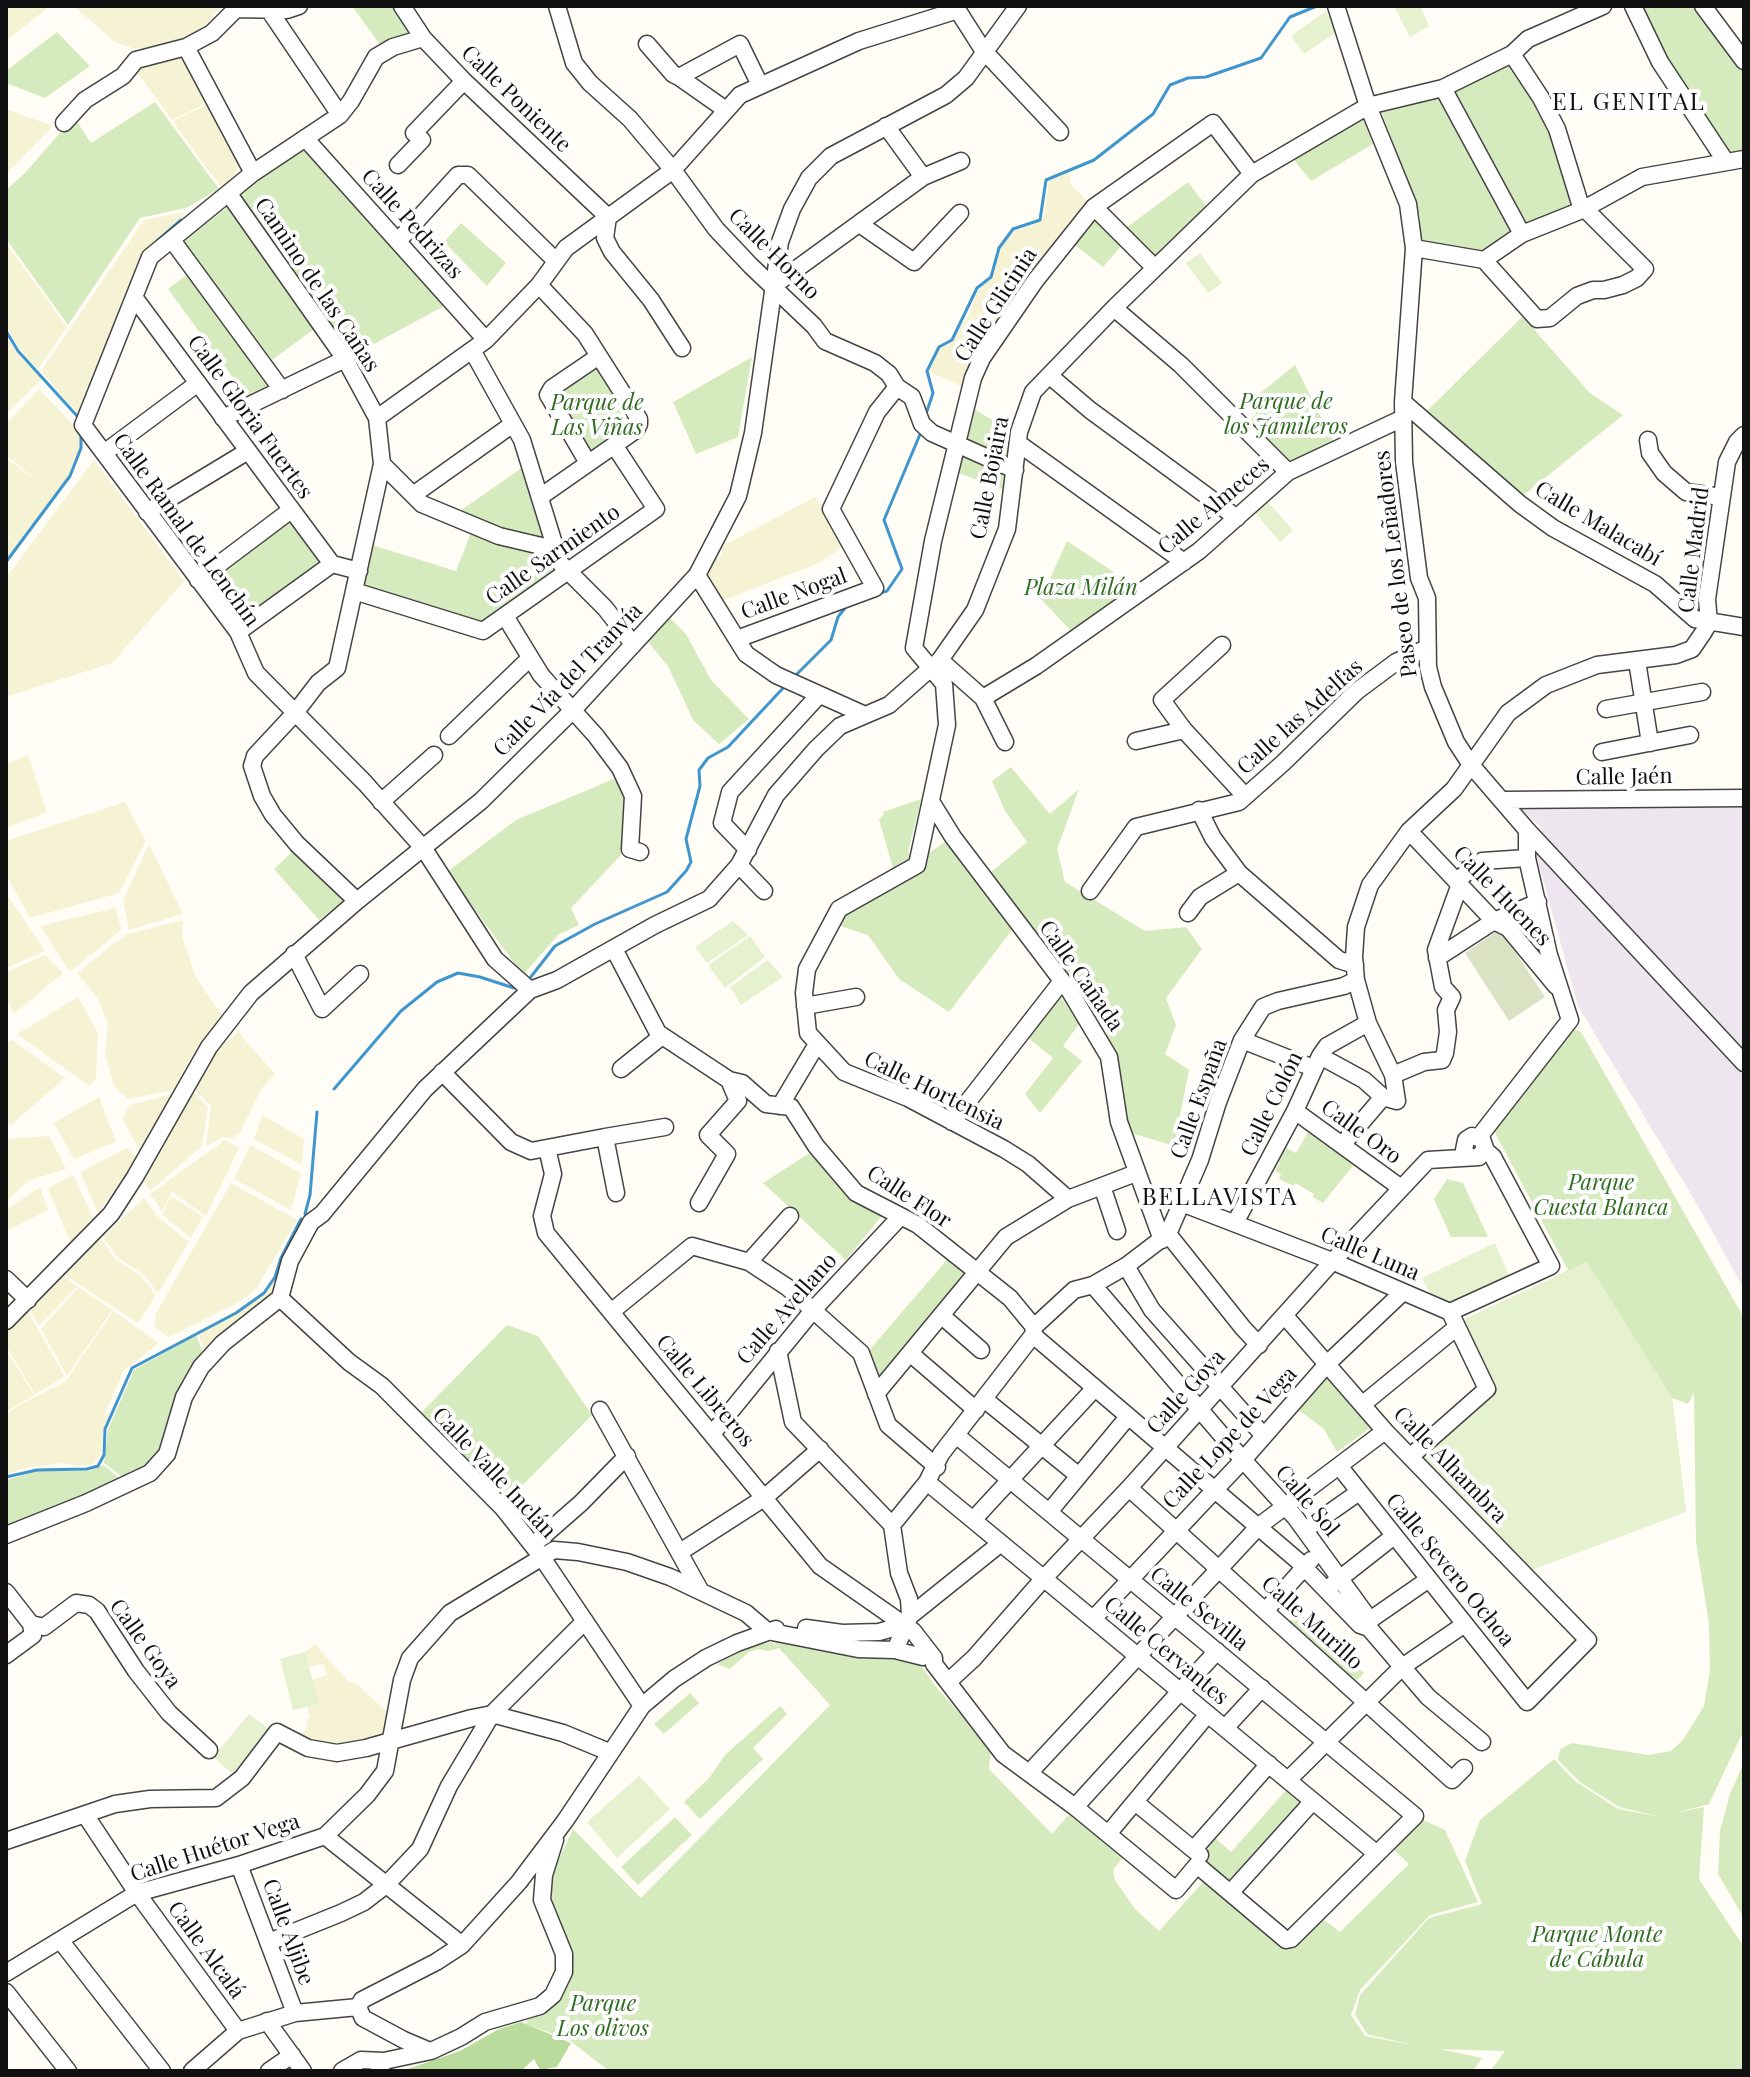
<!DOCTYPE html>
<meta charset="utf-8">
<style>
body{margin:0}
#map{position:relative;width:1750px;height:2077px;overflow:hidden;background:#fffdf5;font-family:"Playfair Display",serif}
canvas{display:block}
.frame{position:absolute;inset:0;border:8px solid #111;pointer-events:none}
</style>
<div id="map">
<canvas width="1750" height="2077"></canvas>
<div class="frame"></div>
</div>
<script>
const context = document.querySelector('canvas').getContext('2d');
context.lineJoin = 'round';
function fillPath(path, color) { context.fillStyle = color; context.fill(path, 'evenodd'); }
const poly = rows => new Path2D(rows.map(r => 'M' + r).join(''));
function stroke(path, color, width, dash) { context.strokeStyle = color; context.lineWidth = width; context.lineCap = dash ? 'butt' : 'round'; context.setLineDash(dash || []); context.stroke(path); }
function drawText(font, color, halo, rows, align = 'center') {
  context.font = font + ' "Playfair Display",serif'; context.lineWidth = 8; context.setLineDash([]); context.textBaseline = 'middle'; context.strokeStyle = halo; context.fillStyle = color; for (const [text, x, y, turn = 0] of rows) {
    context.save(); context.translate(x, y); context.rotate((+turn || 0) * Math.PI / 180); context.textAlign = isNaN(turn) ? turn : align; if (halo) context.strokeText(text, 0, 0); context.fillText(text, 0, 0); context.restore();
  }
}
fillPath(poly([
 [1513,802,1744,802,1744,1289,1698,1206,1578,1006,1537,858,1541,827]
]), '#eee6ef');
fillPath(poly([
 [6,6,50,6,6,41],
 [74,6,220,6,205,26,181,40,154,48,133,48,116,43],
 [172,52,183,56,207,103,172,120,136,71,148,61],
 [208,104,238,161,237,171,224,189,203,164,173,121],
 [6,109,53,126,6,174],
 [1069,172,1071,185,1087,201,1086,205,963,387,932,373,930,368,940,350,953,341,969,314,978,290,992,277,999,251,1013,231,1033,225,1044,216,1049,181],
 [187,212,141,253,79,415,41,371,144,220],
 [6,243,67,327,38,369,20,350,6,325],
 [6,336,16,352,42,379,6,414],
 [39,389,77,429,81,442,80,454,72,473,6,564,6,537,17,544,6,535,6,458,41,484,6,455,6,424],
 [94,460,184,581,112,663,6,697,6,578],
 [815,497,848,543,819,563,721,601,708,583,706,574,712,559,722,556,721,547],
 [28,755,47,812,6,828,6,764],
 [125,802,146,841,119,893,30,918,6,874,6,841],
 [149,844,183,914,129,930,123,900],
 [6,893,45,951,6,968],
 [116,908,121,930,70,972,40,926],
 [183,920,182,936,196,978,222,1015,194,1052,173,1090,128,1099,114,1086,105,1055,108,1024,98,999,77,973,125,935],
 [45,955,63,973,14,1014,6,998,6,972],
 [78,997,98,1033,96,1079,89,1086,17,1034],
 [238,1032,275,1074,261,1089,240,1133,232,1138,223,1137,206,1146,211,1106,193,1087,208,1059],
 [12,1040,65,1078,10,1126,6,1117,6,1043],
 [192,1090,208,1107,202,1146,150,1191,143,1180],
 [172,1094,141,1152,122,1119,130,1105],
 [99,1097,116,1142,74,1159,54,1123],
 [262,1115,304,1139,302,1165,254,1139],
 [49,1136,66,1169,30,1180,6,1201,6,1139],
 [225,1140,239,1148,206,1216,172,1192,162,1211,150,1194],
 [250,1145,301,1173,291,1210,234,1179],
 [127,1148,137,1158,98,1213,80,1172],
 [73,1175,93,1217,70,1242,48,1188],
 [231,1183,297,1220,256,1289,237,1303,169,1337,155,1327,155,1315],
 [40,1187,48,1210,6,1231,6,1210],
 [171,1196,203,1217,191,1238,162,1215],
 [144,1198,159,1218,189,1242,158,1293,144,1275,117,1257,103,1237],
 [302,1221,306,1224,276,1291,206,1354,198,1335,262,1296,277,1276,281,1259],
 [100,1237,114,1258,141,1276,156,1295,138,1323,62,1273],
 [61,1274,77,1286,39,1326,28,1306],
 [79,1287,112,1310,67,1376,41,1329],
 [26,1308,65,1377,35,1394,6,1346,6,1327],
 [113,1311,159,1343,124,1371,104,1415,110,1413,103,1430,101,1454,94,1464,78,1466,64,1463,30,1467,6,1474,6,1464,15,1459,6,1463,6,1414,21,1404,66,1381],
 [6,1350,34,1395,6,1412],
 [315,1644,348,1681,357,1684,389,1714,386,1733,346,1744,314,1744,299,1738,308,1726,306,1719,310,1718,307,1707,319,1704,312,1680,327,1675,324,1664,309,1667,305,1652]
]), '#f6f3d4');
fillPath(poly([
 [352,6,393,6,411,34,381,46],
 [1638,6,1696,6,1744,70,1744,153,1727,154,1662,56],
 [57,32,90,66,45,98,6,83,6,71],
 [1509,60,1541,107,1576,205,1523,225,1450,92],
 [1439,98,1513,234,1482,254,1458,252,1421,241,1420,215,1382,113,1385,108],
 [155,102,219,189,186,208,140,218,68,325,6,239,6,190,24,174,74,117,91,143],
 [1361,113,1373,144,1311,181,1290,155],
 [303,148,448,304,355,354,346,352,237,196],
 [1188,182,1209,210,1154,261,1123,230],
 [229,206,317,327,272,360,183,241],
 [1095,214,1122,245,1103,267,1074,244],
 [461,223,506,263,487,286,444,242],
 [188,274,271,387,247,397,168,289],
 [1525,314,1537,333,1590,393,1623,415,1520,498,1425,413],
 [752,357,738,437,696,454,673,402],
 [597,365,632,420,632,425,593,452,587,452,554,394],
 [1295,365,1334,443,1293,463,1249,421,1256,414,1246,405],
 [970,407,1010,430,1006,459,960,440],
 [957,452,1006,468,1005,490,953,471],
 [523,467,544,537,502,528,460,511],
 [289,518,322,560,242,619,214,577],
 [471,533,549,555,556,570,481,622,363,585,372,545,456,571],
 [1067,541,1138,588,1071,631,1041,599],
 [668,616,686,634,711,680,749,719,719,744,693,720,668,666,648,642],
 [1011,767,1050,814,1079,789,1057,849,1065,882,1145,931,1186,927,1202,949,1166,998,1176,1025,1165,1054,1189,1070,1174,1146,1128,1132,1123,1086,1106,1031,1071,977,990,873,1027,842,1005,811,992,781],
 [616,778,628,802,621,855,571,908,579,925,559,934,523,975,447,872,516,820],
 [921,799,908,852,911,857,893,868,879,819,884,814,883,812],
 [948,840,1012,930,949,1012,899,979,868,935,834,924,844,910],
 [295,849,345,899,319,920,274,869],
 [1059,995,1079,1024,1063,1046,1082,1061,1040,1113,1025,1094,1053,1058,1027,1037],
 [1572,1028,1581,1032,1744,1318,1744,1730,1709,1804,1675,1813,1704,1807,1699,1879,1744,1947,1744,2071,1490,2071,1505,2051,1440,2049,1482,2058,1473,2071,609,2071,569,2040,526,2024,528,2019,550,2009,560,2000,569,1984,572,1968,552,1899,551,1876,573,1829,641,1898,830,1705,779,1648,769,1651,757,1649,749,1652,730,1669,717,1664,747,1648,772,1642,778,1647,771,1639,915,1657,936,1687,991,1748,989,1769,1052,1834,1071,1812,1124,1856,1113,1870,1115,1880,1135,1909,1159,1931,1203,1882,1220,1892,1286,1949,1298,1943,1323,1919,1340,1932,1409,1864,1391,1847,1419,1818,1445,1830,1478,1902,1430,1915,1360,1990,1351,2015,1365,2036,1413,2045,1367,2034,1355,2014,1360,1995,1429,1918,1482,1904,1465,1861,1480,1820,1554,1759,1575,1781,1618,1809,1661,1817,1619,1807,1580,1782,1558,1760,1560,1749,1572,1743,1648,1755,1671,1751,1683,1740,1704,1706,1710,1670,1709,1624,1696,1542,1694,1393,1688,1404,1672,1398,1686,1512,1533,1288,1568,1270,1494,1131],
 [1311,1127,1357,1161,1323,1203,1313,1197,1314,1194,1295,1183,1293,1186,1279,1179,1281,1174,1275,1171,1280,1162,1272,1158,1279,1144,1296,1153],
 [811,1152,825,1169,871,1207,884,1213,846,1260,763,1183],
 [1447,1179,1463,1183,1488,1237,1451,1237,1434,1199],
 [951,1255,971,1272,878,1380,866,1354],
 [507,1325,538,1336,592,1415,507,1501,418,1416],
 [196,1335,204,1355,163,1448,147,1467,125,1479,104,1463,108,1430,134,1370],
 [1326,1371,1373,1426,1337,1452,1324,1429,1296,1408],
 [103,1465,123,1481,6,1529,6,1480,38,1471,89,1471],
 [1298,1612,1364,1673,1352,1685,1288,1623],
 [690,1693,699,1703,664,1734,654,1724],
 [780,1706,787,1714,753,1748,763,1759,700,1819,684,1802,710,1777,725,1755],
 [1744,1762,1744,1918,1718,1874,1720,1831,1730,1794],
 [1289,1787,1305,1801,1228,1881,1206,1865,1207,1856,1200,1847,1211,1834,1231,1852],
 [675,1817,692,1835,638,1885,621,1867]
]), '#d5ebbd');
fillPath(poly([
 [521,2022,571,2043,557,2067,540,2070,534,2059,521,2071,402,2071,460,2051,499,2029]
]), '#b9dc9c');
fillPath(poly([
 [1500,929,1545,997,1509,1021,1465,953]
]), '#d9e3c4');
fillPath(poly([
 [1394,6,1420,6,1429,26,1410,37],
 [1326,11,1338,31,1304,54,1291,36],
 [1200,253,1222,283,1208,293,1186,263],
 [1268,502,1293,530,1280,542,1255,513],
 [733,921,748,935,707,963,695,947],
 [750,936,765,957,725,988,708,965],
 [768,960,783,977,741,1005,730,987],
 [1495,1243,1509,1276,1446,1306,1433,1300,1422,1278],
 [1587,1262,1672,1397,1686,1512,1527,1572,1420,1456,1491,1395,1462,1320],
 [305,1652,319,1704,293,1710,280,1659],
 [249,1714,272,1731,236,1777,213,1757],
 [639,1776,670,1809,617,1858,587,1822]
]), '#e6f2cf');
stroke(poly([
 [157,241,181,220],
 [6,331,18,351,78,417],
 [925,417,933,393,927,371,939,347,952,340,977,288,991,277,999,248,1013,229,1040,220,1046,180,1094,160,1153,114,1170,85,1188,78,1206,77,1261,58,1290,17,1317,6],
 [6,562,70,476,81,448,81,436,76,427],
 [877,594,887,591,902,569,884,520,921,432],
 [796,675,831,640,838,617,845,608],
 [530,978,555,946,595,924,667,892,686,871,691,862,686,839,700,786,699,770,708,758,728,747,785,686],
 [334,1089,401,1011,437,982,458,973,480,977,514,988],
 [305,1214,310,1195,317,1112],
 [6,1477,37,1470,87,1469,98,1466,104,1455,105,1429,132,1368,236,1313,264,1293,275,1277,281,1258,301,1219]
]), '#3f96cf', 3);
const minor = poly([
 [402,6,423,38,464,81,608,217,605,238,612,252,651,300,682,348],
 [557,6,574,63,590,83,630,119,673,170,716,229,751,266,814,326,825,341,875,363,889,374,897,387,912,397,922,424,932,433,1015,470],
 [955,6,983,50,1060,132],
 [1336,6,1368,106,1408,204,1414,248,1403,402,1404,462,1419,578,1427,598,1428,667,1433,687,1456,742,1471,765,1527,830,1744,1063],
 [1633,6,1660,62,1726,162],
 [1703,6,1744,61],
 [236,9,287,10,299,6],
 [269,10,340,115],
 [423,38,393,47,376,57,351,101,340,115,253,173,150,257,83,425,238,632,256,673,365,783,424,849,495,959,530,990],
 [647,44,673,74,679,77],
 [186,47,253,173],
 [1512,54,1541,98,1557,129,1582,210],
 [1443,88,1522,234],
 [726,110,679,77,740,44,760,85],
 [64,123,85,100,123,76,136,60,186,47,212,33,236,9],
 [886,126,923,177],
 [305,138,486,340],
 [398,165,422,140,414,133,464,81],
 [229,194,345,359,377,418,382,464,337,668,318,683,295,713,255,756,252,766,262,796,273,815,297,844,357,901],
 [1094,207,1155,268],
 [861,225,914,262,960,213],
 [172,240,282,390],
 [399,240,458,175,468,175,556,261],
 [1414,248,1484,260,1537,319,1550,318,1577,296,1593,290,1604,290,1623,285,1637,278,1645,269,1585,209],
 [1484,260,1522,234,1582,210,1642,177,1744,159],
 [539,285,585,334,639,419,639,424,636,430,540,497],
 [773,286,923,177,961,161],
 [134,297,332,564],
 [1114,308,1181,365,1288,472],
 [472,350,522,440,560,563,605,608,633,644],
 [1050,376,1090,410,1237,518],
 [1403,402,1520,504,1553,528,1655,584,1695,619,1744,627],
 [223,418,345,359],
 [377,418,486,340,539,285,566,248,673,170,740,95,859,41,958,10],
 [1648,440,1650,453,1664,473,1686,492,1721,497],
 [1018,443,1184,562],
 [104,453,198,383],
 [588,463,548,395,552,388,599,356],
 [382,464,422,504,499,536,554,549],
 [413,495,513,424],
 [147,512,248,451],
 [697,575,746,654,776,675,865,715],
 [198,580,291,510],
 [354,591,483,631,656,509,614,445],
 [505,616,541,675,596,736,620,768,633,796,630,849,640,852],
 [238,632,332,564,359,571],
 [737,639,875,588,831,509,877,412,897,387],
 [1222,645,1162,700,1184,730,1245,796],
 [940,660,983,698,1005,742],
 [1637,661,1650,743],
 [983,698,1036,666,1199,551,1288,472,1403,418],
 [1606,709,1702,692],
 [449,736,530,658],
 [1136,741,1184,730],
 [1602,752,1690,735],
 [1504,800,1744,798],
 [381,802,434,755],
 [932,803,953,837,1069,990,1109,1057,1119,1122,1162,1240],
 [1199,810,1213,838,1239,873,1339,960,1355,965],
 [1409,831,1494,921,1508,928,1556,986],
 [748,850,722,823,730,792,819,695],
 [739,865,764,891],
 [1456,881,1482,861,1527,858],
 [1090,891,1136,827,1239,802,1283,763,1357,691,1396,662,1427,648],
 [1188,913,1200,897,1239,873],
 [614,949,658,1033,729,1080,742,1083,766,1104,791,1107,816,1146,856,1193,918,1225,1010,1298,1034,1327],
 [294,954,322,1009,360,974],
 [1437,958,1494,921,1538,902],
 [805,1006,856,997],
 [1242,1040,1313,1068],
 [1320,1056,1364,1080,1383,1097,1397,1101,1393,1075,1368,1023,1356,980],
 [621,1069,662,1036],
 [442,1072,511,1142,531,1151,605,1137,616,1193],
 [1393,1075,1424,1062,1442,1060,1445,1053,1448,1032,1446,1010,1452,997,1443,987,1436,950,1460,884],
 [780,1106,817,1044],
 [1295,1111,1401,1188],
 [952,1122,1062,981],
 [605,1137,665,1127],
 [1479,1137,1570,1020,1549,955,1527,858,1527,830],
 [1342,1145,1383,1097],
 [547,1148,553,1174,542,1216,546,1233,820,1566,913,1631,934,1658,934,1664,1003,1754,1075,1807,1176,1890,1197,1865,1286,1940,1291,1939,1415,1816,956,1435],
 [1102,1186,1117,1231],
 [1068,1199,1028,1164,1004,1149,908,1098,844,1072,808,1033,804,993,807,969,839,909,917,865,947,725,944,684,914,648,933,541,973,378,982,358,1035,281,1094,207,1213,123,1252,174],
 [699,1203,727,1154,708,1135,738,1101,729,1080],
 [1184,1204,1327,1259,1450,1312],
 [1235,1223,1295,1111,1320,1056,1327,1046,1368,1023],
 [1168,1234,1243,1328,1259,1345],
 [749,1262,790,1216],
 [1126,1266,1152,1310,1264,1436],
 [6,1279,28,1300],
 [1093,1285,1243,1460,1295,1517,1370,1620,1369,1628,1428,1697,1482,1742],
 [280,1298,349,1362,382,1386,503,1508,541,1556,642,1706],
 [611,1312,692,1246,749,1262,787,1287,861,1353,888,1425,937,1467],
 [1450,1312,1551,1266,1493,1157,1485,1150],
 [942,1316,981,1350],
 [1285,1316,1385,1431,1588,1640,1527,1702,1339,1466],
 [6,1321,111,1214,135,1177,209,1047,251,993,357,901,481,801,572,711,697,575,738,496,753,433,780,242,792,209,809,178,831,156,946,95,966,78,1018,6],
 [1033,1335,1297,1560,1360,1625,1369,1628],
 [778,1351,793,1422,892,1525],
 [911,1354,976,1410],
 [876,1394,1006,1237,1068,1199,1136,1173],
 [984,1399,1079,1476],
 [1363,1404,1457,1327],
 [600,1410,700,1590],
 [712,1434,814,1309,900,1217],
 [1411,1456,1487,1389,1450,1312],
 [927,1482,1377,1854],
 [1129,1488,1452,1780,1464,1768],
 [1049,1512,1127,1418],
 [973,1520,1094,1389],
 [1305,1530,1359,1492],
 [6,1535,86,1503,150,1473,167,1454,184,1397,201,1367,223,1343,280,1298,290,1261,311,1222,322,1214,425,1089,530,990,557,980,655,925,709,899,739,865,776,795,816,749,840,726,889,705,940,660,975,610,1007,529,1019,432,1033,392,1114,308,1252,174,1368,106,1443,88,1512,54,1528,39,1603,6],
 [533,1545,581,1503,627,1456],
 [680,1552,764,1498,820,1449],
 [1333,1584,1394,1536],
 [6,1592,31,1624,44,1627,76,1603,89,1605,97,1611,136,1671,169,1713,209,1750],
 [1266,1610,1311,1560],
 [910,1616,1001,1543],
 [1093,1619,1243,1460,1328,1363,1403,1292],
 [1370,1620,1429,1579],
 [806,1628,842,1633,879,1632,904,1625],
 [895,1650,910,1616,909,1599,899,1573,892,1525,927,1482,941,1454,1033,1335,1034,1327,1074,1290,1093,1285,1126,1266,1168,1234,1200,1160,1218,1102,1242,1040,1263,1007,1278,1001,1344,986,1356,980,1354,957,1356,927,1370,885,1409,831,1454,789,1508,713,1546,685,1597,665,1676,655,1692,649,1703,633,1709,623,1707,599,1727,462,1737,442,1744,435],
 [6,1655,33,1635,31,1624],
 [949,1681,974,1658,1044,1578,1129,1488,1332,1262,1428,1160,1479,1157,1485,1148,1482,1139,1472,1136,1466,1140,1464,1150,1468,1156],
 [1225,1728,1262,1688],
 [1030,1772,1259,1526,1385,1431],
 [1288,1780,1402,1667,1465,1624],
 [1135,1802,1200,1855],
 [1075,1807,1217,1651],
 [86,1816,137,1893,238,2031],
 [1108,1834,1208,1714],
 [325,1836,462,1945],
 [6,1841,115,1804,150,1799,216,1798,242,1778,277,1732,308,1748,337,1753,366,1748,472,1718,492,1714,563,1733,609,1752],
 [1194,1849,1269,1764],
 [239,1865,295,2013],
 [1231,1892,1313,1801],
 [60,1940,162,2071],
 [269,1942,341,1913,364,1902,386,1885,420,1849,449,1786,492,1714,585,1621],
 [6,1973,137,1893,239,1865,325,1836,367,1795,385,1771,402,1680,410,1658,450,1613,554,1550,578,1552,627,1562,670,1577,746,1613,767,1631,858,1649,895,1650,923,1657],
 [6,1992,68,2071],
 [358,2007,362,2000,436,1962,462,1945,519,1882,565,1821,642,1706,674,1679,706,1658,737,1643,776,1629],
 [358,2007,363,2018,404,2040,430,2051],
 [267,2021,303,2071],
 [192,2071,238,2031,295,2013,358,2007],
 [269,2071,292,2055],
 [342,2071,361,2060,384,2061],
 [379,2071,384,2061,431,2051,461,2037,485,2022,540,2006,553,1995,564,1972,564,1954,542,1900,544,1875,555,1840]
]);
stroke(minor, '#444', 19);
stroke(minor, '#fff', 16);
drawText('22px', '#111', '#fff', [
 ["Calle Poniente",516,99,44],
 ["Calle Pedrizas",412,224,48],
 ["Calle Horno",774,254,45],
 ["Camino de las Cañas",317,285,56],
 ["Calle Glicinia",996,305,-57],
 ["Calle Gloria Fuertes",250,417,54],
 ["Calle Bojaira",990,478,-79],
 ["Calle Almeces",1214,506,-40],
 ["Calle Malacabí",1598,524,31],
 ["Calle Ramal de Lenchín",186,530,54],
 ["Calle Madrid",1694,550,-83],
 ["Calle Sarmiento",553,555,-35],
 ["Paseo de los Leñadores",1396,564,-97],
 ["Calle Nogal",794,594,-20],
 ["Calle Vía del Tranvía",568,680,-46],
 ["Calle las Adelfas",1300,717,-42],
 ["Calle Jaén",1624,777,-1],
 ["Calle Huenes",1502,896,46],
 ["Calle Cañada",1081,976,55],
 ["Calle Hortensia",934,1091,26],
 ["Calle España",1199,1099,-70],
 ["Calle Colón",1272,1104,-64],
 ["Calle Oro",1361,1132,36],
 ["Calle Flor",909,1197,33],
 ["Calle Luna",1370,1254,23],
 ["Calle Avellano",787,1309,-49],
 ["Calle Libreros",705,1391,50],
 ["Calle Goya",1186,1392,-48],
 ["Calle Lope de Vega",1230,1438,-47],
 ["Calle Alhambra",1450,1465,46],
 ["Calle Valle Inclán",494,1473,47],
 ["Calle Sol",1307,1501,50],
 ["Calle Severo Ochoa",1450,1570,51],
 ["Calle Sevilla",1199,1609,39],
 ["Calle Murillo",1312,1623,42],
 ["Calle Goya",145,1644,54],
 ["Calle Cervantes",1166,1651,40],
 ["Calle Huétor Vega",215,1848,-18],
 ["Calle Aljibe",288,1932,70],
 ["Calle Alcalá",206,1950,54]
]);
drawText('italic 22px', '#2f6b1f', '#fff', [
 ["Parque de",1286,402],
 ["los Jamileros",1286,427],
 ["Parque de",597,403],
 ["Las Viñas",597,428],
 ["Plaza Milán",1081,588],
 ["Parque",1601,1183],
 ["Cuesta Blanca",1601,1208],
 ["Parque Monte",1597,1935],
 ["de Cábula",1597,1960],
 ["Parque",603,2004],
 ["Los olivos",603,2029]
]);
context.letterSpacing = '2px';
drawText('24px', '#111', '#fff', [
 ["EL GENITAL",1629,103],
 ["BELLAVISTA",1220,1198]
]);
context.letterSpacing = '0px';
</script>
